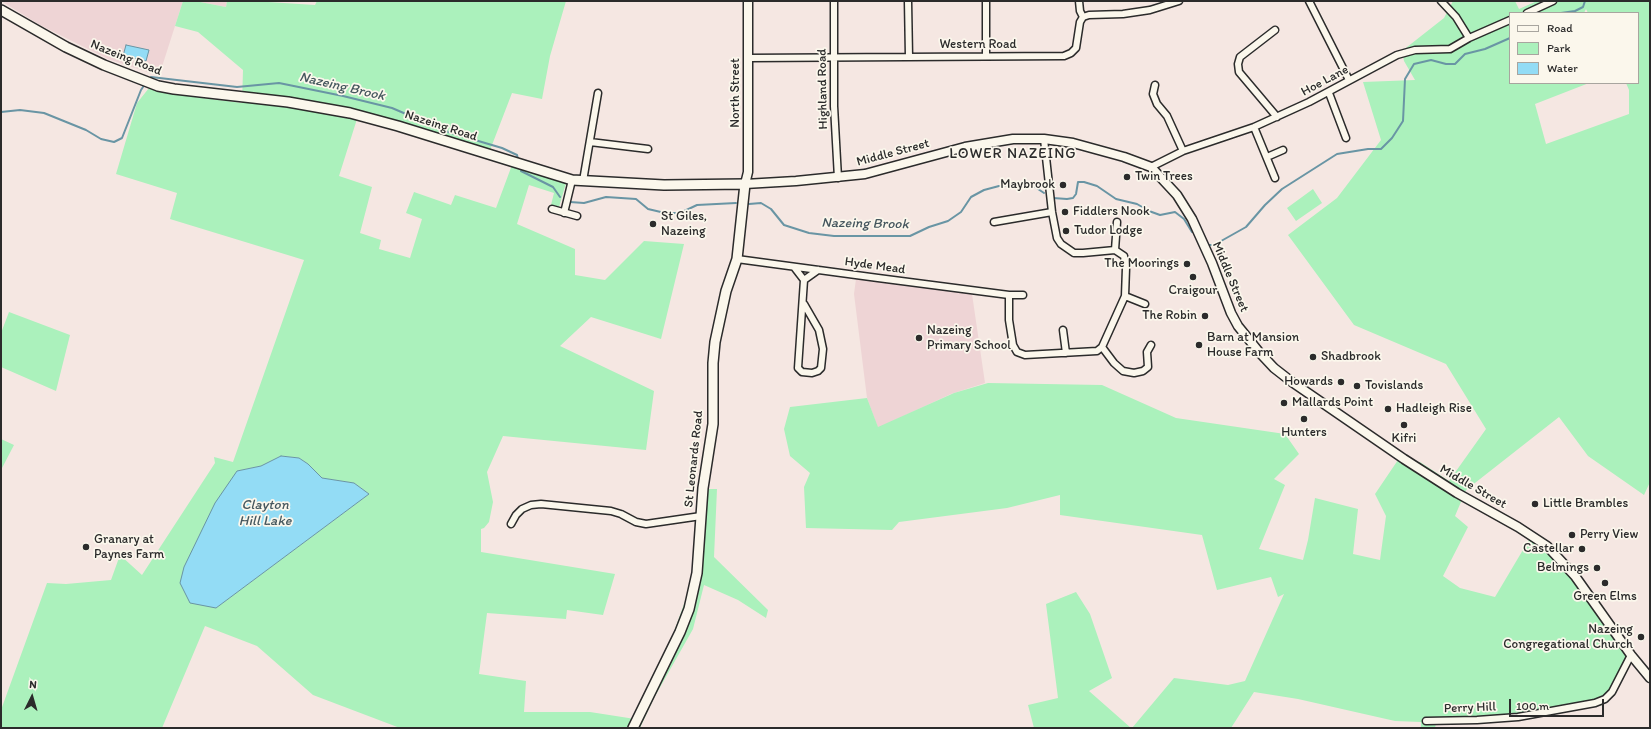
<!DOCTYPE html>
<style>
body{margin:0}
#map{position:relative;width:1651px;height:729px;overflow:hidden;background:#f5e7e2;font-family:Itim,sans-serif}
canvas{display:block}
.frame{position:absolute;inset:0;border:2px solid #2b2b2b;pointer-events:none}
.legend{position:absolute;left:1509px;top:12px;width:130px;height:72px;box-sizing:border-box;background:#fbf7ec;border:1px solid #a8a59f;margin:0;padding:5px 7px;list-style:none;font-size:12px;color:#2b2b2b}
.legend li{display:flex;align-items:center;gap:8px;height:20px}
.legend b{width:20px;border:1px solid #a8a59f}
.north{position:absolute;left:12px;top:677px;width:40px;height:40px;-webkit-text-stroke:3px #fbf7ec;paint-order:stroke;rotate:5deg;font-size:11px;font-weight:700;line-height:16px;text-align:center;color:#2b2b2b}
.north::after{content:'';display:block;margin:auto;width:14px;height:18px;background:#2b2b2b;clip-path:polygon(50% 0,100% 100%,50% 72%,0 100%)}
.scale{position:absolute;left:1509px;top:699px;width:95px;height:18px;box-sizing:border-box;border:2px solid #2b2b2b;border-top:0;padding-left:5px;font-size:12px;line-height:14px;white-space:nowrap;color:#2b2b2b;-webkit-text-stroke:3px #fbf7ec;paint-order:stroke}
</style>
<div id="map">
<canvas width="1651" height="729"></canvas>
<div class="frame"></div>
<ul class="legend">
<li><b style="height:5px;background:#fbf7ec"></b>Road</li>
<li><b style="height:11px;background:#abf1bc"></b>Park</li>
<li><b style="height:11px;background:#93dcf5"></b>Water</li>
</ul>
<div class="north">N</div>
<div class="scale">100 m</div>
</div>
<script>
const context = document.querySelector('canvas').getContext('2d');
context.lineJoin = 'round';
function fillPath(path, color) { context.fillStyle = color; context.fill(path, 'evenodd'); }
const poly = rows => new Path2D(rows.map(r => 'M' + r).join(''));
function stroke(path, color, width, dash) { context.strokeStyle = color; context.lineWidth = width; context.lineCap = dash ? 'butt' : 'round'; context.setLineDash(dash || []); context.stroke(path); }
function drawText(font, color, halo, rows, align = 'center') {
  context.font = font + ' Itim,sans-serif'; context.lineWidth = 3.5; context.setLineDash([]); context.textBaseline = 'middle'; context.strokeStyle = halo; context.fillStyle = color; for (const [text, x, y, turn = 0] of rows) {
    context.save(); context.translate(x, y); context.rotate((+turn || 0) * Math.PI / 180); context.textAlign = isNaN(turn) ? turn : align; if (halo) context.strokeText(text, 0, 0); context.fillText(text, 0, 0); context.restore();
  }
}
fillPath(poly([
 [1,1,183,1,159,76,108,59,40,25],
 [195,1,227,1,226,7],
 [856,279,972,294,985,383,951,394,878,428,867,398,854,294]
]), '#eed4d5');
fillPath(poly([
 [183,1,195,1,226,7,227,1,268,1,268,2,315,5,317,1,566,1,550,56,542,99,512,93,487,158,432,139,357,119,339,176,372,187,360,233,381,240,379,249,410,258,422,219,406,213,414,192,451,205,455,195,496,208,512,165,566,183,559,207,551,205,554,193,529,185,517,224,575,249,575,275,605,280,644,241,684,244,661,339,591,317,560,346,654,391,646,450,503,436,487,472,493,502,489,522,484,528,481,529,481,552,615,574,603,615,567,610,566,619,487,613,479,674,526,681,524,712,590,712,635,719,630,728,400,728,313,695,257,646,205,626,162,728,1,728,1,710,47,583,66,584,111,580,120,555,142,575,215,463,214,457,233,462,304,260,170,219,177,193,116,174,137,103,149,88,172,94,242,103,243,70,198,32,175,26],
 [281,456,299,458,308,464,322,478,354,483,369,494,216,608,237,471,261,466],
 [1453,1,1515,1,1519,9,1537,1,1650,1,1650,482,1644,495,1588,456,1559,417,1466,490,1455,516,1468,527,1443,576,1460,588,1495,597,1533,533,1549,543,1578,572,1634,653,1614,695,1603,705,1525,720,1436,723,1435,728,1421,728,1421,722,1395,721,1298,699,1254,692,1231,728,1132,728,1174,678,1228,685,1245,681,1284,594,1278,597,1271,577,1217,590,1202,535,1060,515,1060,495,1007,508,899,522,892,530,806,528,804,487,810,473,790,456,784,429,790,407,867,398,878,427,954,393,988,383,1102,385,1176,418,1285,434,1299,454,1274,479,1285,485,1259,549,1303,560,1308,540,1315,498,1358,509,1353,554,1380,560,1386,516,1375,494,1398,460,1414,465,1420,462,1449,481,1486,429,1446,364,1354,325,1288,235,1337,198,1381,140,1363,82,1415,80,1404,61,1402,51,1444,18],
 [1586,9,1588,13,1638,13,1638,83,1626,83,1629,90,1629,114,1546,144,1535,104,1589,83,1510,83,1510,13,1584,13],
 [1313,189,1322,203,1296,221,1287,208],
 [9,312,70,335,56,391,1,367,1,333],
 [1,439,14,445,1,470],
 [700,489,717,489,714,557,768,610,766,618,738,600,704,585,693,629,654,698,640,728,632,728,653,690,693,579],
 [1076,592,1090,614,1112,678,1089,691,1131,728,1034,728,1028,705,1058,698,1046,604]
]), '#abf1bc');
const water = poly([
 [126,45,149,50,146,61,123,56,126,45],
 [281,456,299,458,308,464,322,478,354,483,369,494,216,608,190,603,180,583,184,567,215,503,237,471,261,466,281,456]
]);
fillPath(water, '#93dcf5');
stroke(water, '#6995a4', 1);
stroke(poly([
 [1561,13,1575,11,1583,7,1585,1],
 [151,77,237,87,279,83,343,96,392,108,448,132,502,148,517,155,518,159],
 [1,112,20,110,44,113,86,130,101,139,114,142,122,138,141,90,145,84],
 [521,171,553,187,560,197],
 [1053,198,1067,199,1073,198,1076,194,1078,182,1084,182,1097,186,1116,199,1137,204,1149,211,1160,215,1175,212,1184,219,1192,232],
 [570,202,584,203,606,197,636,199,648,209,665,213,680,213,697,205,736,203],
 [749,204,761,203,771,209,784,225,809,233,834,236,910,236,929,227,948,221,961,212,971,197,984,190,999,186,1024,185,1035,187,1044,193],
 [1209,245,1214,245,1246,227,1265,205,1282,189,1337,154,1368,149,1381,149,1392,138,1403,121,1405,79,1414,64,1431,60,1446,64,1455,64,1465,54,1485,49,1510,38]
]), '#6995a4', 2);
const minor = poly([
 [834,1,834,106,838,178],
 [908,1,909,57],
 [1079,1,1080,11,1083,17],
 [1309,1,1349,80],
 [1441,1,1456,17,1469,38],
 [1527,13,1553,1],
 [1275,30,1240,57,1238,64,1239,72,1277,117],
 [986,56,986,1],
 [748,58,1064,56,1071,53,1076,48,1080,22,1083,17,1089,15,1123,14,1150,10,1179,1],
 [1155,85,1153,94,1157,104,1167,116,1183,151],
 [1329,93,1346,138],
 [1254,127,1275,178],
 [590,142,648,149],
 [1267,157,1283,150],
 [1151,167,1183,151,1254,127,1309,102,1397,55,1415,50,1450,49,1469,38,1510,20],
 [583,181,598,93],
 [552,209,577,216],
 [564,213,572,180],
 [994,222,1052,212],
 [1115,250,1117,222],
 [737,259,878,278,1009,295,1023,295],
 [794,267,804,280,798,368,802,372,812,373,818,371,821,368,823,349,819,330,804,304],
 [804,280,818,270],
 [1009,295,1009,320,1013,345,1017,352,1025,355,1097,351,1102,347,1125,296,1126,268,1124,256,1115,250,1083,253,1074,253,1061,244,1057,238,1052,212,1044,139],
 [1125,296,1145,304],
 [1063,330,1066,353],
 [1102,347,1114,363,1123,371,1134,373,1143,371,1148,367,1147,352,1151,345],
 [511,524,516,515,522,509,531,505,541,504,611,511,621,514,636,522,646,524,701,516],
 [1426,721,1477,720,1518,717,1595,703,1605,699,1612,692,1631,655]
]);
const tertiary = poly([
 [748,1,748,172,745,184,796,181,865,174,965,147,1013,139,1044,139,1073,143,1124,157,1151,167,1177,195,1192,219,1212,263,1231,313,1238,326,1259,352,1274,368,1292,382,1404,459,1457,493,1518,527,1547,546,1575,576,1631,655,1650,678]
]);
const secondary = poly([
 [1,10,66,47,104,65,158,86,174,89,288,102,350,113,398,126,572,180,664,185,745,184,737,259,726,291,715,342,713,363,713,424,703,488,697,573,689,609,680,632,633,728]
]);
stroke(minor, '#2b2b2b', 9);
stroke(tertiary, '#2b2b2b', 11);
stroke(secondary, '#2b2b2b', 12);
stroke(minor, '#fbf7ec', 6);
stroke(tertiary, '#fbf7ec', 8);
stroke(secondary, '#fbf7ec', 9);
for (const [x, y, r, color] of [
 [1127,177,4,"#2b2b2b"],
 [1063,185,4,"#2b2b2b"],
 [1065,212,4,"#2b2b2b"],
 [653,224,4,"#2b2b2b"],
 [1066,231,4,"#2b2b2b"],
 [1187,264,4,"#2b2b2b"],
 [1193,277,4,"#2b2b2b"],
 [1205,316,4,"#2b2b2b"],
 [919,338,4,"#2b2b2b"],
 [1199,345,4,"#2b2b2b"],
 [1313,357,4,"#2b2b2b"],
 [1341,382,4,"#2b2b2b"],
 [1357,386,4,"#2b2b2b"],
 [1284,403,4,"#2b2b2b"],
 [1388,409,4,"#2b2b2b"],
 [1304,419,4,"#2b2b2b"],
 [1404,425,4,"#2b2b2b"],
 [1535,504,4,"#2b2b2b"],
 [1572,535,4,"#2b2b2b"],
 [86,547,4,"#2b2b2b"],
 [1582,549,4,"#2b2b2b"],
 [1597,568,4,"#2b2b2b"],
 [1605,583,4,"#2b2b2b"],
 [1641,637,4,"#2b2b2b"]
]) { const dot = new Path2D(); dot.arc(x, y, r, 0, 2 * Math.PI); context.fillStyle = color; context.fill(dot); stroke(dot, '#fbf7ec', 1.5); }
drawText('13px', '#2b2b2b', '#fbf7ec', [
 ["Western Road",978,45],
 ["Nazeing Road",126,58,22],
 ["Hoe Lane",1325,81,-28],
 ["Highland Road",823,89,-91],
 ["North Street",736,93,-90],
 ["Nazeing Road",441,126,18],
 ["Middle Street",893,153,-15],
 ["Hyde Mead",875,266,8],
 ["Middle Street",1230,277,67],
 ["St Leonards Road",694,459,-84],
 ["Middle Street",1473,487,30],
 ["Perry Hill",1470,708,-2]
]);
drawText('13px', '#2b2b2b', '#fbf7ec', [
 ["Twin Trees",1135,177],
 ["Maybrook",1055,185,"right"],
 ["Fiddlers Nook",1073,212],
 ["St Giles,",661,217],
 ["Nazeing",661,232],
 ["Tudor Lodge",1074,231],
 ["The Moorings",1179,264,"right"],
 ["Craigour",1193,291,"center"],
 ["The Robin",1197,316,"right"],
 ["Nazeing",927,331],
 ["Primary School",927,346],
 ["Barn at Mansion",1207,338],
 ["House Farm",1207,353],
 ["Shadbrook",1321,357],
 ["Howards",1333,382,"right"],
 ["Tovislands",1365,386],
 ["Mallards Point",1292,403],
 ["Hadleigh Rise",1396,409],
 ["Hunters",1304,433,"center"],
 ["Kifri",1404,439,"center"],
 ["Little Brambles",1543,504],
 ["Perry View",1580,535],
 ["Granary at",94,540],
 ["Paynes Farm",94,555],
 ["Castellar",1574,549,"right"],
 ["Belmings",1589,568,"right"],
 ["Green Elms",1605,597,"center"],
 ["Nazeing",1633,630,"right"],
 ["Congregational Church",1633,645,"right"]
], 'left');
drawText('italic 14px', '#45575e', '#fbf7ec', [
 ["Nazeing Brook",342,87,13],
 ["Nazeing Brook",865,224,1],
 ["Clayton",265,505],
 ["Hill Lake",265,521]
]);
context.letterSpacing = '1px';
drawText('15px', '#2b2b2b', '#fbf7ec', [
 ["LOWER NAZEING",1013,154]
]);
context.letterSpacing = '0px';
</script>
